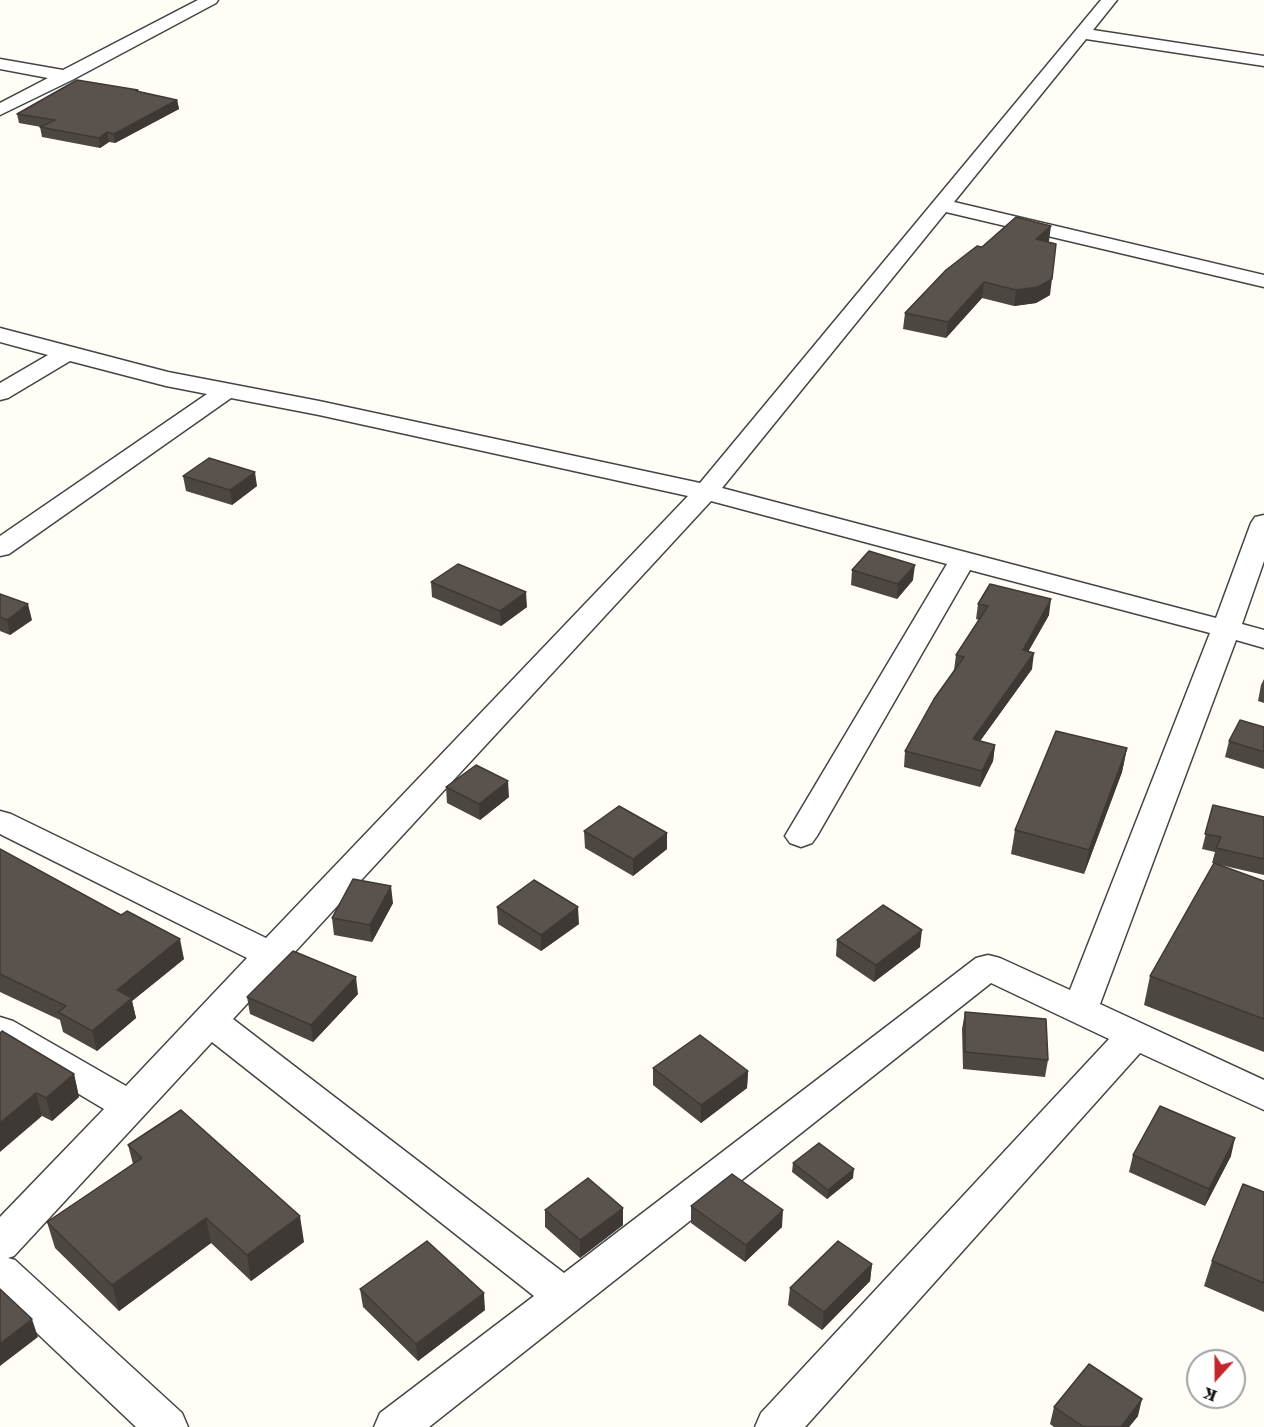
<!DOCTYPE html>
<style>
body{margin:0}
#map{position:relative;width:1264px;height:1427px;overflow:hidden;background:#fffdf5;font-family:"Roboto Serif",serif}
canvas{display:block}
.north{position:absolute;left:1186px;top:1349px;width:60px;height:60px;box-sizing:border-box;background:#fff;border:2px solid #a0a0a0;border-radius:50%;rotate:201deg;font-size:16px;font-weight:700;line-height:24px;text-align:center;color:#111}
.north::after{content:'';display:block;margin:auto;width:21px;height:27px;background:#c4262e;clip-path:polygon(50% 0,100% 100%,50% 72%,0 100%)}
</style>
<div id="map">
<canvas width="1264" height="1427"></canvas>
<div class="north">K</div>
</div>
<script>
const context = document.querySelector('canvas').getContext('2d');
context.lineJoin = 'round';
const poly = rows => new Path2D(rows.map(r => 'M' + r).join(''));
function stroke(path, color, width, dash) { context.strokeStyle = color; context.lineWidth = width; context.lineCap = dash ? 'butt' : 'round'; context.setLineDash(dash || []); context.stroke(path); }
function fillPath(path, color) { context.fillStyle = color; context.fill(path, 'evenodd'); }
const street = poly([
 [198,0,218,0,216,3,72,80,0,115,0,103,48,78,0,69,0,59,63,70,198,0],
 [1101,0,1117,0,1093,30,1264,56,1264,66,1086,39,954,202,1264,275,1264,287,946,212,722,488,1216,618,1251,523,1255,517,1264,515,1264,561,1242,624,1264,630,1264,648,1236,640,1100,1004,1264,1080,1264,1110,1140,1053,805,1427,755,1427,761,1413,1109,1039,991,983,429,1427,374,1427,380,1413,534,1296,212,1042,14,1256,8,1258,15,1260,182,1413,188,1427,136,1427,0,1298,0,1217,104,1109,0,1047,0,1017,13,1021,126,1086,247,958,0,834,0,811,11,814,266,938,688,496,319,415,231,398,9,554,0,556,0,536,207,394,166,386,70,361,8,398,0,400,0,383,48,355,0,342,0,328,168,372,319,401,700,483,1101,0],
 [711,501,947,564,785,836,790,843,801,847,812,843,817,836,970,570,1210,633,1070,990,1000,958,988,955,976,958,564,1273,233,1019,711,501]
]);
stroke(street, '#444', 3);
fillPath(street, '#fff');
fillPath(poly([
 [138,91,177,100,179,109,115,143,109,142,100,148,42,137,40,127,41,127,19,123,17,114],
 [1049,241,1048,242,1050,295,1036,303,1014,306,982,298,946,338,903,329,905,313,982,247],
 [183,476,257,486,232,505,186,491],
 [852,570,913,580,897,599,851,585],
 [431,582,527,607,501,626,432,597],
 [0,594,32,620,10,635,0,631],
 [978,604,1049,615,1028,652,1032,669,980,741,995,745,993,761,980,787,904,767,905,751,954,670,956,655,979,620,976,619],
 [1264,679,1264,703,1258,701,1261,685],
 [1264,727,1264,769,1225,757,1229,741],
 [1127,748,1122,772,1084,874,1011,854,1015,830],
 [446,787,509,797,480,820,447,803],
 [1213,805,1264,817,1264,875,1216,864,1264,881,1264,1052,1144,1005,1150,976,1214,863,1212,863,1215,852,1202,849],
 [584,831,667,833,667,849,633,876,585,848],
 [0,849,184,959,132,1001,136,1018,97,1051,63,1032,60,1020,0,992],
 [393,903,372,942,334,935,332,918],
 [497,907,579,924,541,951,498,924],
 [837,940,920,947,874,982,836,956],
 [358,994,313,1042,250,1014,247,997],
 [965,1012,1048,1060,1045,1077,963,1069,962,1029],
 [0,1033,74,1074,79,1097,52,1121,42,1116],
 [653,1068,748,1071,747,1088,701,1123,653,1085],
 [128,1145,304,1242,251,1281,211,1243,119,1311,55,1248,47,1222,133,1164],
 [1133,1155,1231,1156,1205,1206,1129,1172],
 [793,1163,853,1178,827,1199,792,1172],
 [1264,1192,1264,1312,1204,1286,1212,1261],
 [691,1206,782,1227,745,1262,691,1223],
 [545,1210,623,1225,580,1258,545,1227],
 [872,1264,870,1281,822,1330,788,1305,790,1288],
 [360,1289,485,1310,418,1361,363,1307],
 [1054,1407,1138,1416,1129,1427,1054,1427,1050,1424]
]), '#4d4742');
fillPath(poly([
 [177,100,179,109,115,143,114,134],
 [107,132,109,142,100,148,99,138],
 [1051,226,1049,241,1034,255,1036,239],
 [1052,279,1050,295,1036,303,1014,306,1016,290],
 [984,282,982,298,946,338,948,322],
 [255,472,257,486,232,505,230,490],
 [915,565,913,580,897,599,898,584],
 [526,592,527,607,501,626,500,611],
 [1051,599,1049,615,1020,666,1023,650],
 [28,604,32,620,10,635,7,620],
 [1034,653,1032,669,970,755,973,739],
 [995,745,993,761,980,787,982,771],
 [1127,748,1122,772,1084,874,1089,850],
 [508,781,509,797,480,820,479,804],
 [667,833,667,849,633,876,633,859],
 [391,886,393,903,372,942,370,925],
 [578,907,579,924,541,951,541,935],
 [922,930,920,947,874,982,876,965],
 [180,939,184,959,132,1001,136,1018,97,1051,92,1031,117,990],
 [356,977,358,994,313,1042,311,1025],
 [748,1071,747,1088,701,1123,701,1105],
 [74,1074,79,1097,52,1121,46,1098],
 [36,1093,42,1116,0,1152,0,1123],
 [1235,1138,1231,1156,1205,1206,1209,1189],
 [854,1169,853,1178,827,1199,828,1190],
 [623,1208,623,1225,580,1258,580,1240],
 [783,1210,782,1227,745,1262,746,1245],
 [300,1216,304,1242,251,1281,247,1255],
 [206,1218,211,1243,119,1311,112,1285],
 [872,1264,870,1281,822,1330,824,1312],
 [484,1293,485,1310,418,1361,416,1344],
 [32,1319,38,1337,0,1366,0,1344],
 [1142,1399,1138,1416,1129,1427,1121,1427]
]), '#3f3936');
const building = poly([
 [77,80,138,90,136,91,177,100,114,134,107,132,99,138,40,127,55,120,17,114,77,80],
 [1016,217,1051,226,1036,239,1056,244,1052,279,1038,287,1016,290,984,282,948,322,905,313,946,270,977,246,982,247,1016,217],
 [209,458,255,472,230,490,183,476,209,458],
 [869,551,915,565,898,584,852,570,869,551],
 [458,564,526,592,500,611,431,582,458,564],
 [990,584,1051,599,1023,650,1034,653,973,739,995,745,982,771,905,751,934,699,964,657,956,655,988,606,978,604,990,584],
 [0,594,28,604,7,620,0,617,0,594],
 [1240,720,1264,727,1264,752,1229,741,1240,720],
 [1056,731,1127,748,1089,850,1015,830,1056,731],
 [476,765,508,781,479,804,446,787,476,765],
 [1213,805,1264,817,1264,859,1216,848,1221,837,1205,834,1213,805],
 [619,806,667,833,633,859,584,831,619,806],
 [0,849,121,915,127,911,180,939,117,990,132,998,92,1031,58,1012,66,1006,0,974,0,849],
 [1214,863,1264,881,1264,1019,1150,976,1214,863],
 [353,879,391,886,370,925,332,918,353,879],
 [534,880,578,907,541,935,497,907,534,880],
 [883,905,922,930,876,965,837,940,883,905],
 [293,951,356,977,311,1025,247,997,293,951],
 [965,1012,1046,1019,1048,1060,965,1052,965,1012],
 [2,1031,74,1074,46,1098,36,1093,0,1123,0,1033,2,1031],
 [700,1035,748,1071,701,1105,653,1068,700,1035],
 [1160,1106,1235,1138,1209,1189,1133,1155,1160,1106],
 [181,1110,300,1216,247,1255,206,1218,112,1285,47,1222,142,1158,128,1145,181,1110],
 [819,1143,854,1169,828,1190,793,1163,819,1143],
 [732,1174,783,1210,746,1245,691,1206,732,1174],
 [588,1178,623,1208,580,1240,545,1210,588,1178],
 [1243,1184,1264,1192,1264,1283,1212,1261,1243,1184],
 [427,1241,484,1293,416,1344,360,1289,427,1241],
 [838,1241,872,1264,824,1312,790,1288,838,1241],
 [0,1289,32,1319,0,1344,0,1289],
 [1089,1364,1142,1399,1121,1427,1084,1427,1054,1407,1089,1364]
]);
fillPath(building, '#5a524d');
stroke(building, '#3f3936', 1.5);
</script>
